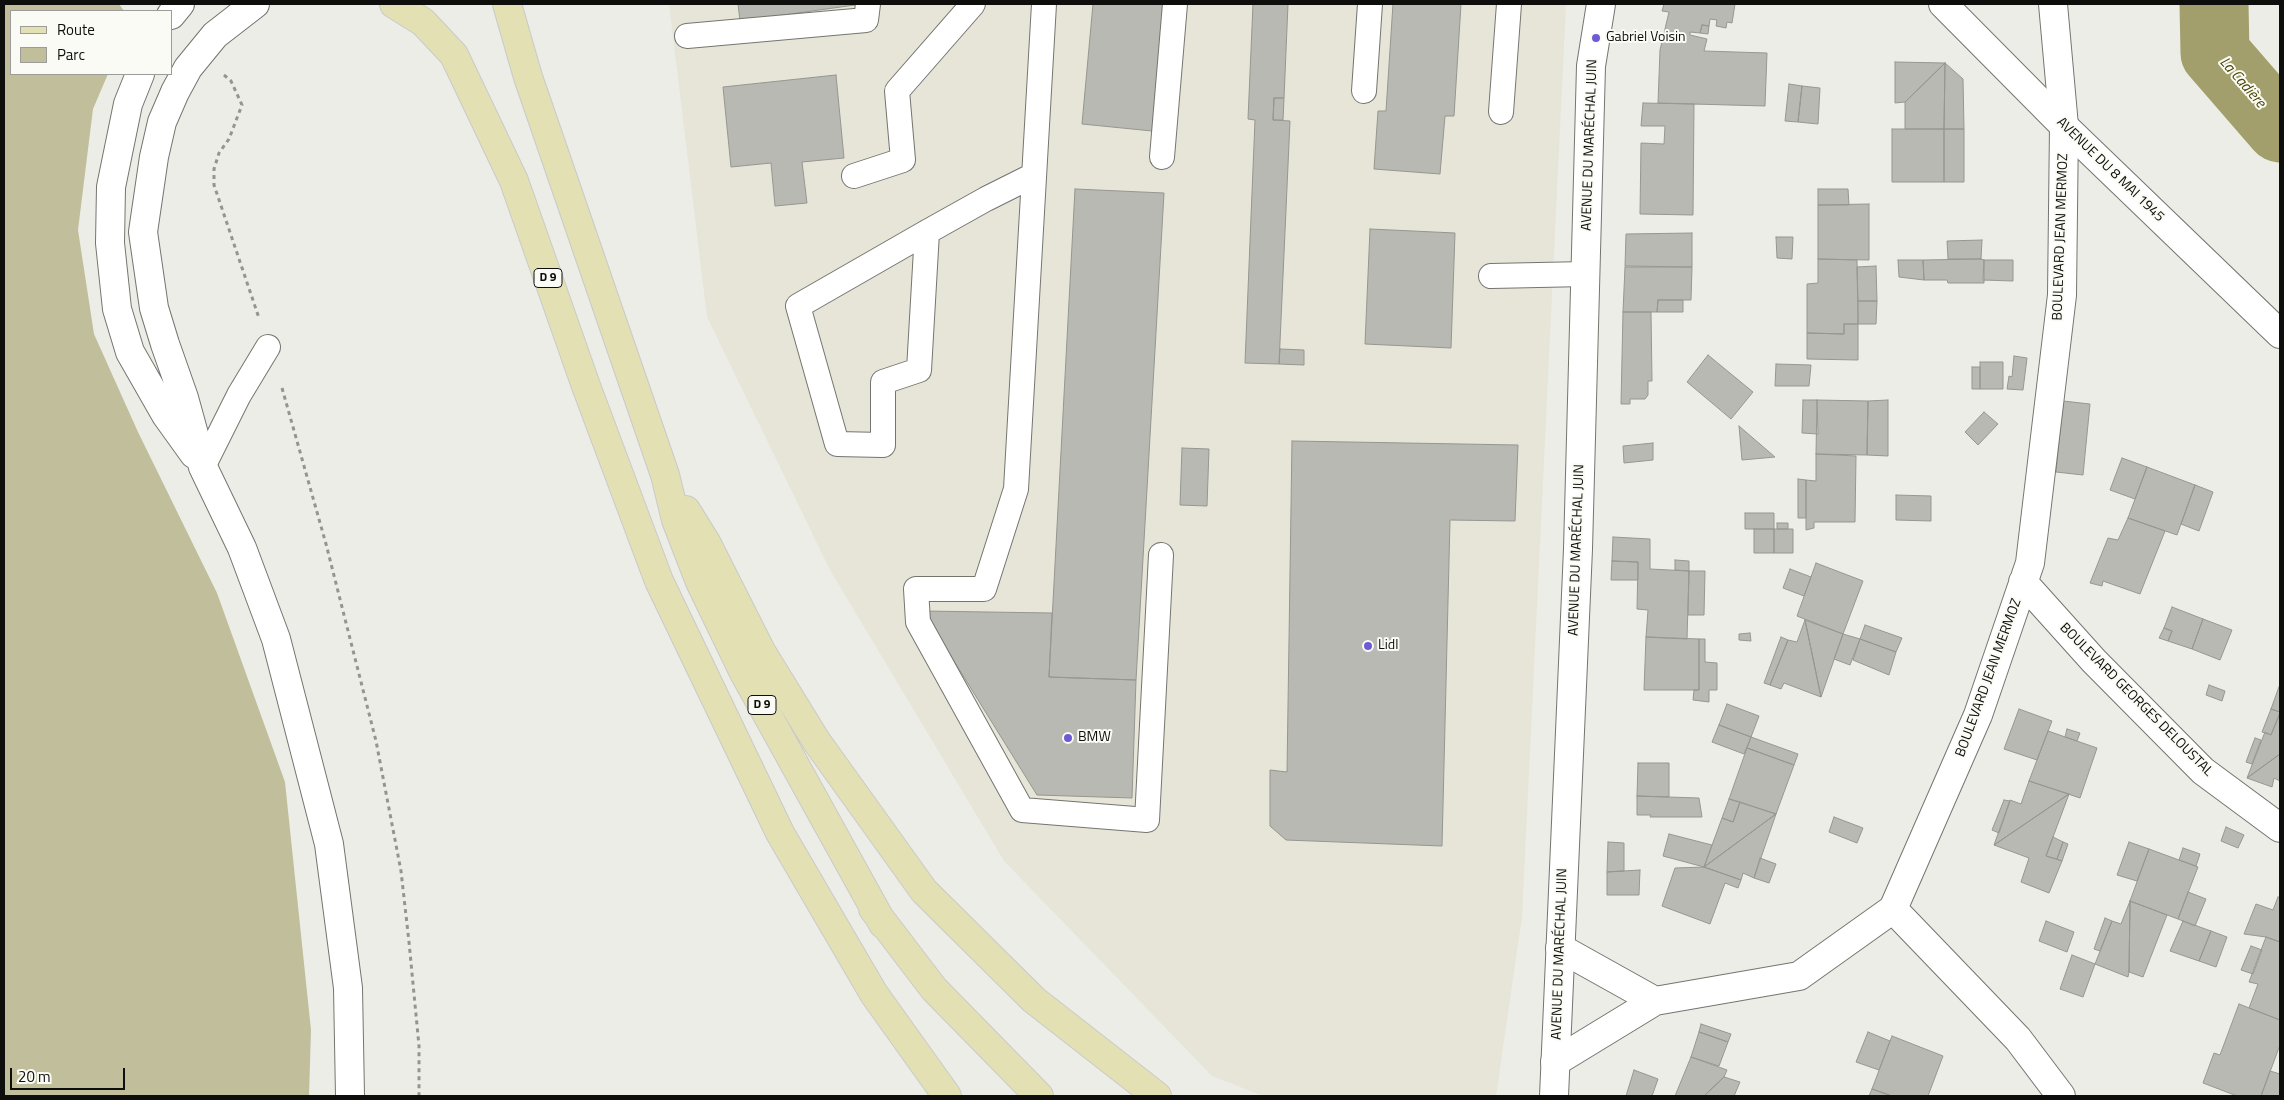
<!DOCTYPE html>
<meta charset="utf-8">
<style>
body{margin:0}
#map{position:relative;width:2284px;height:1100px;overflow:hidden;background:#edede8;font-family:"Titillium Web",sans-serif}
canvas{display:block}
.frame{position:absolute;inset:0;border:5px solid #0e0e0c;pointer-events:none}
.legend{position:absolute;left:10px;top:10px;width:162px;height:65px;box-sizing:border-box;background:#fbfbf5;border:1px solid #9c9c98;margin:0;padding:6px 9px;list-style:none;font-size:15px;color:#0e0e0c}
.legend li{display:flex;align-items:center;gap:10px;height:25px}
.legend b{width:25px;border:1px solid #9c9c98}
.scale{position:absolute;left:10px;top:1068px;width:115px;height:22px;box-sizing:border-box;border:2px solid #0e0e0c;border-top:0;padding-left:6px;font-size:15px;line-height:18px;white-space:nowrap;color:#0e0e0c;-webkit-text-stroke:4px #fbfbf5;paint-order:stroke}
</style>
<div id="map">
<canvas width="2284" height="1100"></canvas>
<div class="frame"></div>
<ul class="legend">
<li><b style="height:6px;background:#e3e0b4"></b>Route</li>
<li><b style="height:14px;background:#c1bf9b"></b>Parc</li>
</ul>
<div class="scale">20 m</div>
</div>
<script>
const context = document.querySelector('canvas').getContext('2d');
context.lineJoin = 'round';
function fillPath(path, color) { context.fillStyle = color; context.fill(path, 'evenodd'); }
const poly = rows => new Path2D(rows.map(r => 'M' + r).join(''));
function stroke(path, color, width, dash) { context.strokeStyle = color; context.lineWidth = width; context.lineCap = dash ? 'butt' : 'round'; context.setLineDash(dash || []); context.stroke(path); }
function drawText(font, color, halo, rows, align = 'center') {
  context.font = font + ' "Titillium Web",sans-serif'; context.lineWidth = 4; context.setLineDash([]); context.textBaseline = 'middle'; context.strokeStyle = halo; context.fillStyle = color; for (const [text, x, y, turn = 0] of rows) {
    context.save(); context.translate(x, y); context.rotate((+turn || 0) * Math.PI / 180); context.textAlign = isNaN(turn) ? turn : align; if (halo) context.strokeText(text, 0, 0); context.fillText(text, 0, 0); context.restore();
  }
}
fillPath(poly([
 [669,4,1566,4,1522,917,1496,1096,1263,1096,1212,1076,1004,861,830,570,707,317]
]), '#e6e5d8');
fillPath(poly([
 [4,4,119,4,124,11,11,11,11,74,108,74,93,109,78,230,94,334,138,432,217,593,285,782,311,1030,309,1096,4,1096]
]), '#c1bf9b');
stroke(poly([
 [2214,4,2215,53,2280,128]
]), '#a29f6c', 69);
const building = poly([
 [738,4,854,4,855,5,740,21,738,4],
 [1093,4,1164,4,1152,131,1082,124,1093,4],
 [1253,4,1288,4,1284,98,1274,98,1273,120,1290,121,1279,364,1245,363,1255,120,1248,119,1253,4],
 [1393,4,1461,4,1454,116,1445,116,1440,174,1374,169,1378,111,1386,111,1393,4],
 [1664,4,1735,4,1732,23,1727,22,1726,28,1716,26,1717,20,1710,19,1709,26,1702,25,1700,33,1690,32,1690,35,1707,39,1704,51,1767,53,1765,106,1658,103,1660,50,1669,12,1662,11,1664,4],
 [1702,25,1709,26,1708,34,1700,33,1702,25],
 [1895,62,1945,63,1905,102,1895,103,1895,62],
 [1945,63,1944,129,1905,129,1905,102,1945,63],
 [1945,63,1963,79,1964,129,1944,129,1945,63],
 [836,75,844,158,802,162,807,203,775,206,771,163,731,167,723,87,836,75],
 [1789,84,1802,86,1798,122,1785,121,1789,84],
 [1802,86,1820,88,1818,124,1798,122,1802,86],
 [1274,98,1284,98,1283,120,1273,120,1274,98],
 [1643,103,1694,104,1693,215,1640,214,1641,143,1664,144,1665,126,1641,126,1643,103],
 [1892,129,1944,129,1944,182,1892,182,1892,129],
 [1944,129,1964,129,1964,182,1944,182,1944,129],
 [1075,189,1164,193,1136,680,1049,677,1075,189],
 [1818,189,1848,189,1849,205,1818,205,1818,189],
 [1869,204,1869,260,1818,259,1818,205,1869,204],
 [1370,229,1455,233,1451,348,1365,344,1370,229],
 [1692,233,1692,267,1625,266,1626,234,1692,233],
 [1776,237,1793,237,1792,259,1777,258,1776,237],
 [1982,240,1981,259,1948,259,1947,241,1982,240],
 [1818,259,1857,260,1858,324,1844,324,1844,334,1807,333,1807,284,1818,283,1818,259],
 [1981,259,1984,260,1984,283,1948,283,1947,280,1924,280,1923,260,1981,259],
 [1898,260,1923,260,1924,280,1899,277,1898,260],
 [1984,260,2013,260,2013,281,1983,280,1984,260],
 [1876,266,1877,301,1858,301,1857,267,1876,266],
 [1625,267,1692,267,1691,300,1658,300,1657,312,1623,312,1625,267],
 [1658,300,1683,300,1683,312,1657,312,1658,300],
 [1858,301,1877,301,1876,324,1858,324,1858,301],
 [1623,312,1651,312,1652,381,1648,381,1648,395,1645,399,1630,399,1630,404,1621,404,1623,312],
 [1844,324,1858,324,1858,360,1807,359,1807,333,1844,334,1844,324],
 [1280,349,1304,350,1304,365,1279,364,1280,349],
 [1708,355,1753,392,1731,419,1687,382,1708,355],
 [2014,356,2027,358,2023,390,2007,389,2009,376,2012,377,2014,356],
 [1980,362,2003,362,2003,389,1980,389,1980,362],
 [1776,364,1811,365,1809,386,1775,386,1776,364],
 [1972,367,1980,367,1980,389,1972,389,1972,367],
 [1803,400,1817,400,1818,434,1802,433,1803,400],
 [1817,400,1868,401,1867,455,1816,454,1817,400],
 [1888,400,1888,456,1867,455,1868,401,1888,400],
 [2063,401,2090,404,2083,475,2056,472,2063,401],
 [1984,412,1998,424,1978,445,1965,432,1984,412],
 [1739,426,1775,457,1742,460,1739,426],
 [1292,441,1518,445,1515,521,1450,520,1442,846,1286,840,1270,826,1270,770,1287,772,1292,441],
 [1653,443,1653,460,1624,463,1623,446,1653,443],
 [1182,448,1209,449,1207,506,1180,505,1182,448],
 [1816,454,1856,456,1855,522,1814,522,1814,528,1806,530,1806,480,1816,481,1816,454],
 [2122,458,2147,467,2135,499,2110,490,2122,458],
 [2147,467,2195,485,2177,535,2128,518,2147,467],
 [1798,479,1806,480,1806,518,1798,518,1798,479],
 [2195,485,2213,492,2199,531,2181,524,2195,485],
 [1896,495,1931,496,1931,521,1896,520,1896,495],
 [1745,513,1774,513,1774,529,1745,529,1745,513],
 [2128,518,2165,531,2140,594,2103,581,2102,586,2090,583,2108,538,2118,540,2128,518],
 [1777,523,1788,523,1788,529,1777,529,1777,523],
 [1754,529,1774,529,1774,553,1754,553,1754,529],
 [1774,529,1793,529,1793,553,1774,553,1774,529],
 [1613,537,1650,539,1650,569,1689,571,1687,639,1646,637,1648,610,1637,609,1638,562,1612,561,1613,537],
 [1675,560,1689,561,1689,571,1675,570,1675,560],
 [1612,561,1638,562,1638,580,1611,580,1612,561],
 [1816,563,1863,581,1843,634,1797,616,1816,563],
 [1790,569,1811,577,1804,596,1783,588,1790,569],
 [1689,571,1705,571,1704,615,1688,615,1689,571],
 [2172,607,2203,619,2192,649,2168,641,2172,631,2164,628,2172,607],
 [923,611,1052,613,1049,677,1136,680,1132,798,1037,795,923,611],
 [2203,619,2232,630,2220,660,2192,649,2203,619],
 [1805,620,1843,634,1821,697,1805,620],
 [1805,620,1821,697,1784,683,1781,689,1770,685,1788,640,1797,642,1805,620],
 [1865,625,1902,638,1896,652,1860,639,1865,625],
 [2164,628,2172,631,2168,641,2159,638,2164,628],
 [1750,633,1751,641,1739,640,1739,634,1750,633],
 [1843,634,1860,639,1850,665,1834,659,1843,634],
 [1646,637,1699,639,1699,690,1644,690,1646,637],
 [1781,637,1788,640,1770,685,1764,683,1781,637],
 [1699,639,1705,639,1705,662,1717,663,1717,690,1709,690,1709,702,1693,700,1694,690,1699,690,1699,639],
 [1860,639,1896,652,1889,675,1853,660,1860,639],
 [2280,684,2280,712,2271,709,2280,684],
 [2209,685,2225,691,2222,701,2206,695,2209,685],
 [1727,704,1759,716,1751,737,1719,725,1727,704],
 [2019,709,2052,721,2037,760,2004,749,2019,709],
 [2271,709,2280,712,2271,735,2262,732,2271,709],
 [2280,714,2280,754,2247,778,2265,732,2271,735,2280,714],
 [1719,725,1751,737,1744,754,1712,742,1719,725],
 [2067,729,2080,733,2077,741,2065,737,2067,729],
 [2048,731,2097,748,2080,798,2029,781,2048,731],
 [1751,737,1798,754,1794,765,1747,748,1751,737],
 [2255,738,2261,740,2252,764,2246,762,2255,738],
 [1747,748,1794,765,1776,814,1729,799,1747,748],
 [2280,754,2280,781,2274,778,2272,787,2247,778,2280,754],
 [1638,763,1669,763,1669,797,1637,796,1638,763],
 [2029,781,2069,794,1994,845,2010,800,2021,804,2029,781],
 [2069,794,2046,856,2062,861,2049,893,2021,882,2029,858,1994,845,2069,794],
 [1637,796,1699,798,1702,817,1650,817,1651,815,1637,815,1637,796],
 [1729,799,1740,802,1733,822,1722,818,1729,799],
 [2004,800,2010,801,1999,833,1992,830,2004,800],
 [1740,802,1776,814,1704,867,1722,818,1733,822,1740,802],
 [1776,814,1754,878,1743,873,1741,880,1704,867,1776,814],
 [1834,817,1863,828,1857,843,1829,832,1834,817],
 [2226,827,2244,835,2238,848,2221,841,2226,827],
 [1669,834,1712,845,1704,867,1663,856,1669,834],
 [2053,837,2063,842,2057,859,2046,856,2053,837],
 [1608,842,1624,843,1624,871,1607,872,1608,842],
 [2063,842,2068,844,2062,861,2057,859,2063,842],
 [2129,842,2149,849,2137,881,2117,875,2129,842],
 [2183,848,2200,854,2196,866,2179,860,2183,848],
 [2149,849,2198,867,2178,919,2130,901,2149,849],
 [1760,858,1776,864,1769,883,1754,878,1760,858],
 [1704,867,1741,880,1738,888,1725,883,1710,924,1662,906,1675,868,1704,867],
 [1640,870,1639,895,1607,895,1607,872,1640,870],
 [2188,892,2206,899,2195,926,2178,919,2188,892],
 [2278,897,2280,898,2280,942,2266,937,2244,934,2256,904,2273,910,2278,897],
 [2130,901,2129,972,2128,977,2095,964,2112,921,2121,924,2130,901],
 [2130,901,2167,915,2143,977,2129,972,2130,901],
 [2105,918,2112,921,2100,951,2094,949,2105,918],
 [2046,921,2074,932,2067,952,2039,941,2046,921],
 [2183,921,2211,931,2199,961,2170,951,2183,921],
 [2211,931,2227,937,2216,967,2199,961,2211,931],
 [2266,937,2280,942,2280,1020,2249,1008,2258,984,2249,982,2266,937],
 [2251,946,2262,950,2253,974,2241,970,2251,946],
 [2072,955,2095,964,2083,997,2060,989,2072,955],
 [2239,1004,2280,1020,2280,1045,2261,1096,2237,1096,2203,1083,2214,1053,2220,1055,2239,1004],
 [1701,1024,1731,1034,1728,1042,1699,1032,1701,1024],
 [1699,1032,1728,1042,1719,1066,1691,1057,1699,1032],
 [1868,1032,1890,1041,1879,1070,1856,1062,1868,1032],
 [1892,1036,1943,1056,1928,1096,1892,1096,1872,1089,1892,1036],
 [1691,1057,1727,1070,1724,1077,1704,1096,1675,1096,1691,1057],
 [1634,1070,1658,1079,1652,1096,1626,1096,1634,1070],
 [2270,1071,2280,1074,2280,1096,2261,1096,2270,1071],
 [1724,1077,1740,1082,1734,1096,1704,1096,1724,1077],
 [1872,1089,1892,1096,1869,1096,1872,1089]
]);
fillPath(building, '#b9b9b3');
stroke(building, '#979792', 1);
const service = poly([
 [1044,4,1016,489,984,589,916,589,918,622,1022,810,1147,820,1161,555],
 [687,36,866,20,868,4],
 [1364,91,1370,4],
 [1501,112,1509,4],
 [1162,157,1175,4],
 [854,176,903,160,897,91,973,4],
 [927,232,919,370,883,382,883,445,837,444,798,306,927,232,986,199,1034,175],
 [1491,276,1586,274],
 [203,467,239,395,268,347]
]);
const minor = poly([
 [2023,582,2094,661,2203,771,2280,828],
 [1893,909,2018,1039,2061,1096],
 [1560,948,1655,1001,1799,976,1893,909,1978,715,2030,563,2062,295,2064,126,2053,4],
 [1555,1062,1655,1001]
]);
const tertiary = poly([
 [255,4,215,35,188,68,175,92,162,122,154,157,143,232,154,308,165,344,184,398,203,467,242,548,276,639,329,844,348,988,350,1096],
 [171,15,180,4],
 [140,74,128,104,111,187,110,243,117,309,130,352,166,415,194,454]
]);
const secondary = poly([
 [1943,4,2064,126,2280,334],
 [1554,1096,1578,549,1591,66,1601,4]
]);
const primary = poly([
 [394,4,423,22,454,55,514,181,586,386,659,581,780,833,874,994,947,1096],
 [507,4,528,77,665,475,676,520,700,582,743,671,883,924],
 [686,510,707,544,761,651,817,742,924,891,1034,1000,1157,1096],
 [873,909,934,989,1039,1096]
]);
stroke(service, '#757570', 26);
stroke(minor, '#757570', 30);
stroke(tertiary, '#757570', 30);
stroke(secondary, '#757570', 30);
stroke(primary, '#cacaca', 30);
stroke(poly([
 [224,75,231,81,242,105,229,139,219,153,214,169,214,185,259,318],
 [282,388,326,544,376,741,401,871,409,942,419,1046,419,1096]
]), '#949490', 3, [4, 4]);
stroke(service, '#fff', 24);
stroke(minor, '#fff', 28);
stroke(tertiary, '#fff', 28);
stroke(secondary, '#fff', 28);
stroke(primary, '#e3e0b4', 28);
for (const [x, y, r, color] of [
 [1596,38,5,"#6c5bd5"],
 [1368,646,5,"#6c5bd5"],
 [1068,738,5,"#6c5bd5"]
]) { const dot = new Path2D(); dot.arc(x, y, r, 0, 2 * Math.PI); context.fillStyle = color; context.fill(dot); stroke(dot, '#fbfbf5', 2); }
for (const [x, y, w] of [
 [548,278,28],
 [762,705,28]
]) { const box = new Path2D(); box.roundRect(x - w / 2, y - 9.5, w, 19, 4); context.fillStyle = '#fbfbf5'; context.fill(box); stroke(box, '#0e0e0c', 1); }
drawText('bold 12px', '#0e0e0c', null, [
 ["D 9",548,278],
 ["D 9",762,705]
]);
drawText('14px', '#0e0e0c', '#fbfbf5', [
 ["Gabriel Voisin",1606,38],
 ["Lidl",1378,646],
 ["BMW",1078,738]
], 'left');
drawText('14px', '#0e0e0c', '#fbfbf5', [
 ["AVENUE DU MARÉCHAL JUIN",1590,145,-88],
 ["AVENUE DU 8 MAI 1945",2110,170,44],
 ["BOULEVARD JEAN MERMOZ",2061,237,-88],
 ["AVENUE DU MARÉCHAL JUIN",1577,550,-88],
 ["BOULEVARD JEAN MERMOZ",1989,678,-70],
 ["BOULEVARD GEORGES DELOUSTAL",2136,700,45],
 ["AVENUE DU MARÉCHAL JUIN",1560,954,-88]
]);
drawText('italic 15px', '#4a4503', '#fbfbf5', [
 ["La Cadière",2242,83,49]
]);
</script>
